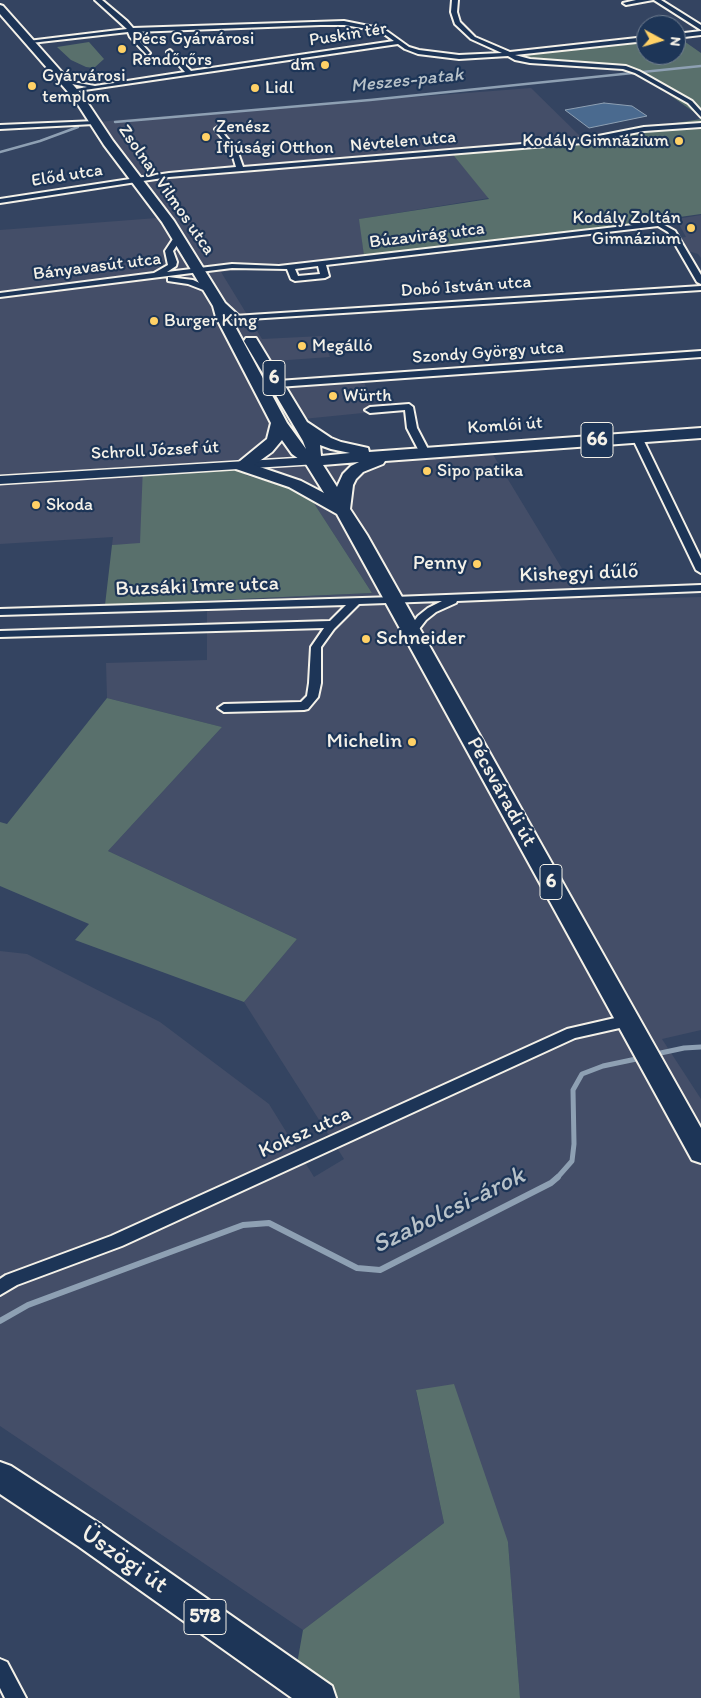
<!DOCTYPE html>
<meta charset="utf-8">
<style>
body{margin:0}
#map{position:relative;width:701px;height:1698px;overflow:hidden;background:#344461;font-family:Itim,sans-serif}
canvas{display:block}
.north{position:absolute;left:636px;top:15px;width:50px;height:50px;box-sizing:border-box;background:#1d3557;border:1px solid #738091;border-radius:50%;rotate:96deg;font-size:14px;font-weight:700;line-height:20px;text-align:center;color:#f4f1e8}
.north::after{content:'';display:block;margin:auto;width:18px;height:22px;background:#ffd166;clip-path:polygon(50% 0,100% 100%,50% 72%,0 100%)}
</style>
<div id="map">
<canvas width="701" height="1698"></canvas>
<div class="north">N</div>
</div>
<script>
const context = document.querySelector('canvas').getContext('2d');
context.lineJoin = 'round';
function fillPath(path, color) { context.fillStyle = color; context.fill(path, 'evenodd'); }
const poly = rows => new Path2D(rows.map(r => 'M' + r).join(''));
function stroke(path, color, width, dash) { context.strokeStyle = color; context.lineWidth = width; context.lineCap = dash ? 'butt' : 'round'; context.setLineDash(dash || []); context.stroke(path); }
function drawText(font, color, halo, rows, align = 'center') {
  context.font = font + ' Itim,sans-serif'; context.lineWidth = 4.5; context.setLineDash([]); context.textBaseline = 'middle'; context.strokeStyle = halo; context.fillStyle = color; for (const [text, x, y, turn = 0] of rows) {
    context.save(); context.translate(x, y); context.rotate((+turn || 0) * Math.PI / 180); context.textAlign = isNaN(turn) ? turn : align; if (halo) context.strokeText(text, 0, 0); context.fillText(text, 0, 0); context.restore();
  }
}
fillPath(poly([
 [531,88,582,138,450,151,489,198,360,219,364,256,221,272,262,339,322,336,330,357,274,361,285,385,364,381,373,412,293,420,310,455,401,461,492,453,581,600,701,597,701,1030,662,1039,701,1099,701,1698,520,1698,508,1542,416,1391,444,1523,303,1630,0,1426,0,951,27,954,160,1022,269,1104,314,1177,344,1159,244,1002,297,939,108,851,222,727,107,698,106,663,207,660,207,601,372,593,308,494,246,475,140,544,112,545,113,537,0,544,0,230,170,217,100,122,117,120],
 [701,215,701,258,698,254,688,251,679,238,686,237,676,219]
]), '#444e68');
fillPath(poly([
 [681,39,701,53,701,117,631,68,512,56,646,42,646,55,676,55,676,40],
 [89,42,104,59,94,68,86,67,71,60,57,47],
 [701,119,701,214,616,226,364,256,359,219,489,199,450,151,582,138],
 [240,462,246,475,308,494,372,593,105,605,112,545,140,543,143,466],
 [107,698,222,727,108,851,297,939,244,1002,75,940,89,924,0,886,0,822,7,824],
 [454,1384,508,1542,520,1698,291,1698,303,1630,444,1523,416,1390]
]), '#59706c');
const water = poly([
 [604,103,632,106,647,116,589,128,565,110,604,103]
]);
fillPath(water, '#4a6a8f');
stroke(water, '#8ea0b3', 1);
stroke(poly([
 [115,122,370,100,701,66],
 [0,152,40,141,78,127]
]), '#8ea0b3', 2.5);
stroke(poly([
 [656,1054,684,1048,701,1047],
 [557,1178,572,1161,574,1144,573,1090,582,1074,603,1066,641,1058]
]), '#8ea0b3', 5);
stroke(poly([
 [0,1321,28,1305,243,1225,269,1223,357,1268,380,1270,551,1183,558,1177]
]), '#8ea0b3', 6);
const street = poly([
 [95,0,102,0,127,21,133,28,344,21,384,29,409,47,419,50,459,55,502,53,471,39,455,24,451,12,452,0,458,0,457,12,460,22,475,37,510,52,646,37,646,41,515,55,530,59,626,66,639,71,692,101,701,111,701,117,688,103,635,73,623,69,530,63,515,60,508,56,459,59,418,54,405,49,398,44,71,92,71,90,87,87,62,82,62,80,95,86,185,72,167,52,170,50,191,71,394,41,380,31,344,25,321,25,134,32,135,36,150,53,147,55,130,37,128,32,31,43,28,41,127,29,95,0],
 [636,0,653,0,626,5,623,3,636,0],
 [654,0,661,0,701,25,701,30,654,0],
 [701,31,701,35,676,38,676,34,701,31],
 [96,121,96,123,94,124,0,129,0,125,96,121],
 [701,123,701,127,644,131,583,143,169,177,0,203,0,199,169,173,236,167,231,150,215,129,218,127,237,150,243,167,583,139,644,127,701,123],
 [659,222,675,231,701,275,701,284,697,282,668,232,658,226,326,265,329,276,325,278,295,281,291,279,287,269,232,268,0,297,0,293,154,273,168,265,165,251,175,236,178,236,182,238,173,251,177,262,176,266,167,272,232,264,279,266,659,222],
 [318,266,320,274,298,276,295,269,318,266],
 [168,277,193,280,213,289,206,291,188,284,168,281,168,277],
 [701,286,701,290,234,320,230,318,234,316,701,286],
 [701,351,701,357,278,387,274,384,278,381,701,351],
 [409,404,413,407,417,428,430,453,428,455,422,455,420,453,407,428,405,410,370,413,365,410,370,407,409,404],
 [637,434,642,437,701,559,701,573,696,570,632,437,637,434],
 [701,585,701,591,457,601,456,603,436,612,426,620,416,633,412,634,407,631,418,616,428,608,442,601,359,604,334,629,321,647,321,683,318,697,308,709,304,710,224,712,218,708,224,704,301,702,307,696,309,683,311,647,324,628,0,637,0,631,330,621,346,605,0,615,0,609,395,597,701,585],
 [628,1015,633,1017,635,1021,633,1025,575,1038,122,1246,17,1285,0,1295,0,1279,6,1275,111,1236,567,1029,628,1015],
 [0,1659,7,1662,26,1698,5,1698,0,1688,0,1659]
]);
const secondary = poly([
 [312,457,317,458,319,461,317,464,0,484,0,476,312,457]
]);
const primary = poly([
 [0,5,3,6,83,96,113,141,174,221,225,303,238,315,231,319,287,423,306,449,303,441,244,341,246,338,256,338,307,422,331,438,341,442,368,448,369,452,701,428,701,438,385,461,383,464,363,472,356,479,353,485,350,509,367,535,701,1128,701,1163,692,1160,337,514,289,487,236,469,234,466,267,439,271,423,216,317,213,306,162,222,104,145,75,100,0,14,0,5],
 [282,440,292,454,306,464,324,493,301,481,254,465,272,452,282,440],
 [320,445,331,449,350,453,321,456,320,445],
 [359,462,351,466,343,474,337,487,323,465,359,462],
 [0,1462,11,1466,100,1524,332,1686,336,1698,292,1698,78,1546,0,1494,0,1462]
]);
stroke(street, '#f4f1e8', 4);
stroke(secondary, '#f4f1e8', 3);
stroke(primary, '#f4f1e8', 4);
fillPath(street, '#1d3557');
fillPath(secondary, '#1d3557');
fillPath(primary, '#1d3557');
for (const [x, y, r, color] of [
 [122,49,5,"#ffd166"],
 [325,65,5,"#ffd166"],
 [32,86,5,"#ffd166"],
 [255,88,5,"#ffd166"],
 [206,137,5,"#ffd166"],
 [679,141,5,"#ffd166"],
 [691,228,5,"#ffd166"],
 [154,321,5,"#ffd166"],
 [302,346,5,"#ffd166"],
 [333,396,5,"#ffd166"],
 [427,471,5,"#ffd166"],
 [36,505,5,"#ffd166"],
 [477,564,5,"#ffd166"],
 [366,639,5,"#ffd166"],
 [412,742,5,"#ffd166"]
]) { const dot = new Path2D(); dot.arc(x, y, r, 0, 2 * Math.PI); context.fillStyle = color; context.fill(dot); stroke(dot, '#1d3557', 2); }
drawText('18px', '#f4f1e8', '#1d3557', [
 ["Puskin tér",348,35,-9],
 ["Névtelen utca",403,142,-5],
 ["Előd utca",67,176,-9],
 ["Zsolnay Vilmos utca",166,190,55],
 ["Búzavirág utca",427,236,-7],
 ["Bányavasút utca",97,267,-7],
 ["Dobó István utca",466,287,-4],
 ["Szondy György utca",488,353,-4],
 ["Komlói út",505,426,-4],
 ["Schroll József út",155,451,-3]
]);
drawText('18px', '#f4f1e8', '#1d3557', [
 ["Pécs Gyárvárosi",132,39],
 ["Rendőrőrs",132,60],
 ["dm",315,65,"right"],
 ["Gyárvárosi",42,76],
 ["templom",42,97],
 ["Lidl",265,88],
 ["Zenész",216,127],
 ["Ifjúsági Otthon",216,148],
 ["Kodály Gimnázium",669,141,"right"],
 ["Kodály Zoltán",681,218,"right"],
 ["Gimnázium",681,239,"right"],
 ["Burger King",164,321],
 ["Megálló",312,346],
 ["Würth",343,396],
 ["Sipo patika",437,471],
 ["Skoda",46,505]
], 'left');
drawText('italic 19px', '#b8c2c9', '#1d3557', [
 ["Meszes-patak",407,81,-6]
]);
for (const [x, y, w] of [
 [274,378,22],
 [597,440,32],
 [551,882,22],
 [205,1617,42]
]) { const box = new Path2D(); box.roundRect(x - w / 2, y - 17.5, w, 35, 4); context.fillStyle = '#1d3557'; context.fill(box); stroke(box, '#f4f1e8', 1); }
drawText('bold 20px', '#f4f1e8', null, [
 ["6",274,378],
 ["66",597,440],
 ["6",551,882],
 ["578",205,1617]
]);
drawText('21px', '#f4f1e8', '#1d3557', [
 ["Penny",467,564],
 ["Schneider",376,639,"left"],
 ["Michelin",402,742]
], 'right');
drawText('21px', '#f4f1e8', '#1d3557', [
 ["Kishegyi dűlő",579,574,-2],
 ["Buzsáki Imre utca",197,587,-2],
 ["Pécsváradi út",501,792,61],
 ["Koksz utca",305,1133,-24]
]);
drawText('25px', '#f4f1e8', '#1d3557', [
 ["Üszögi út",124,1560,35]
]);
drawText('italic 26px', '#b8c2c9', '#1d3557', [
 ["Szabolcsi-árok",449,1211,-26]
]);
</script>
